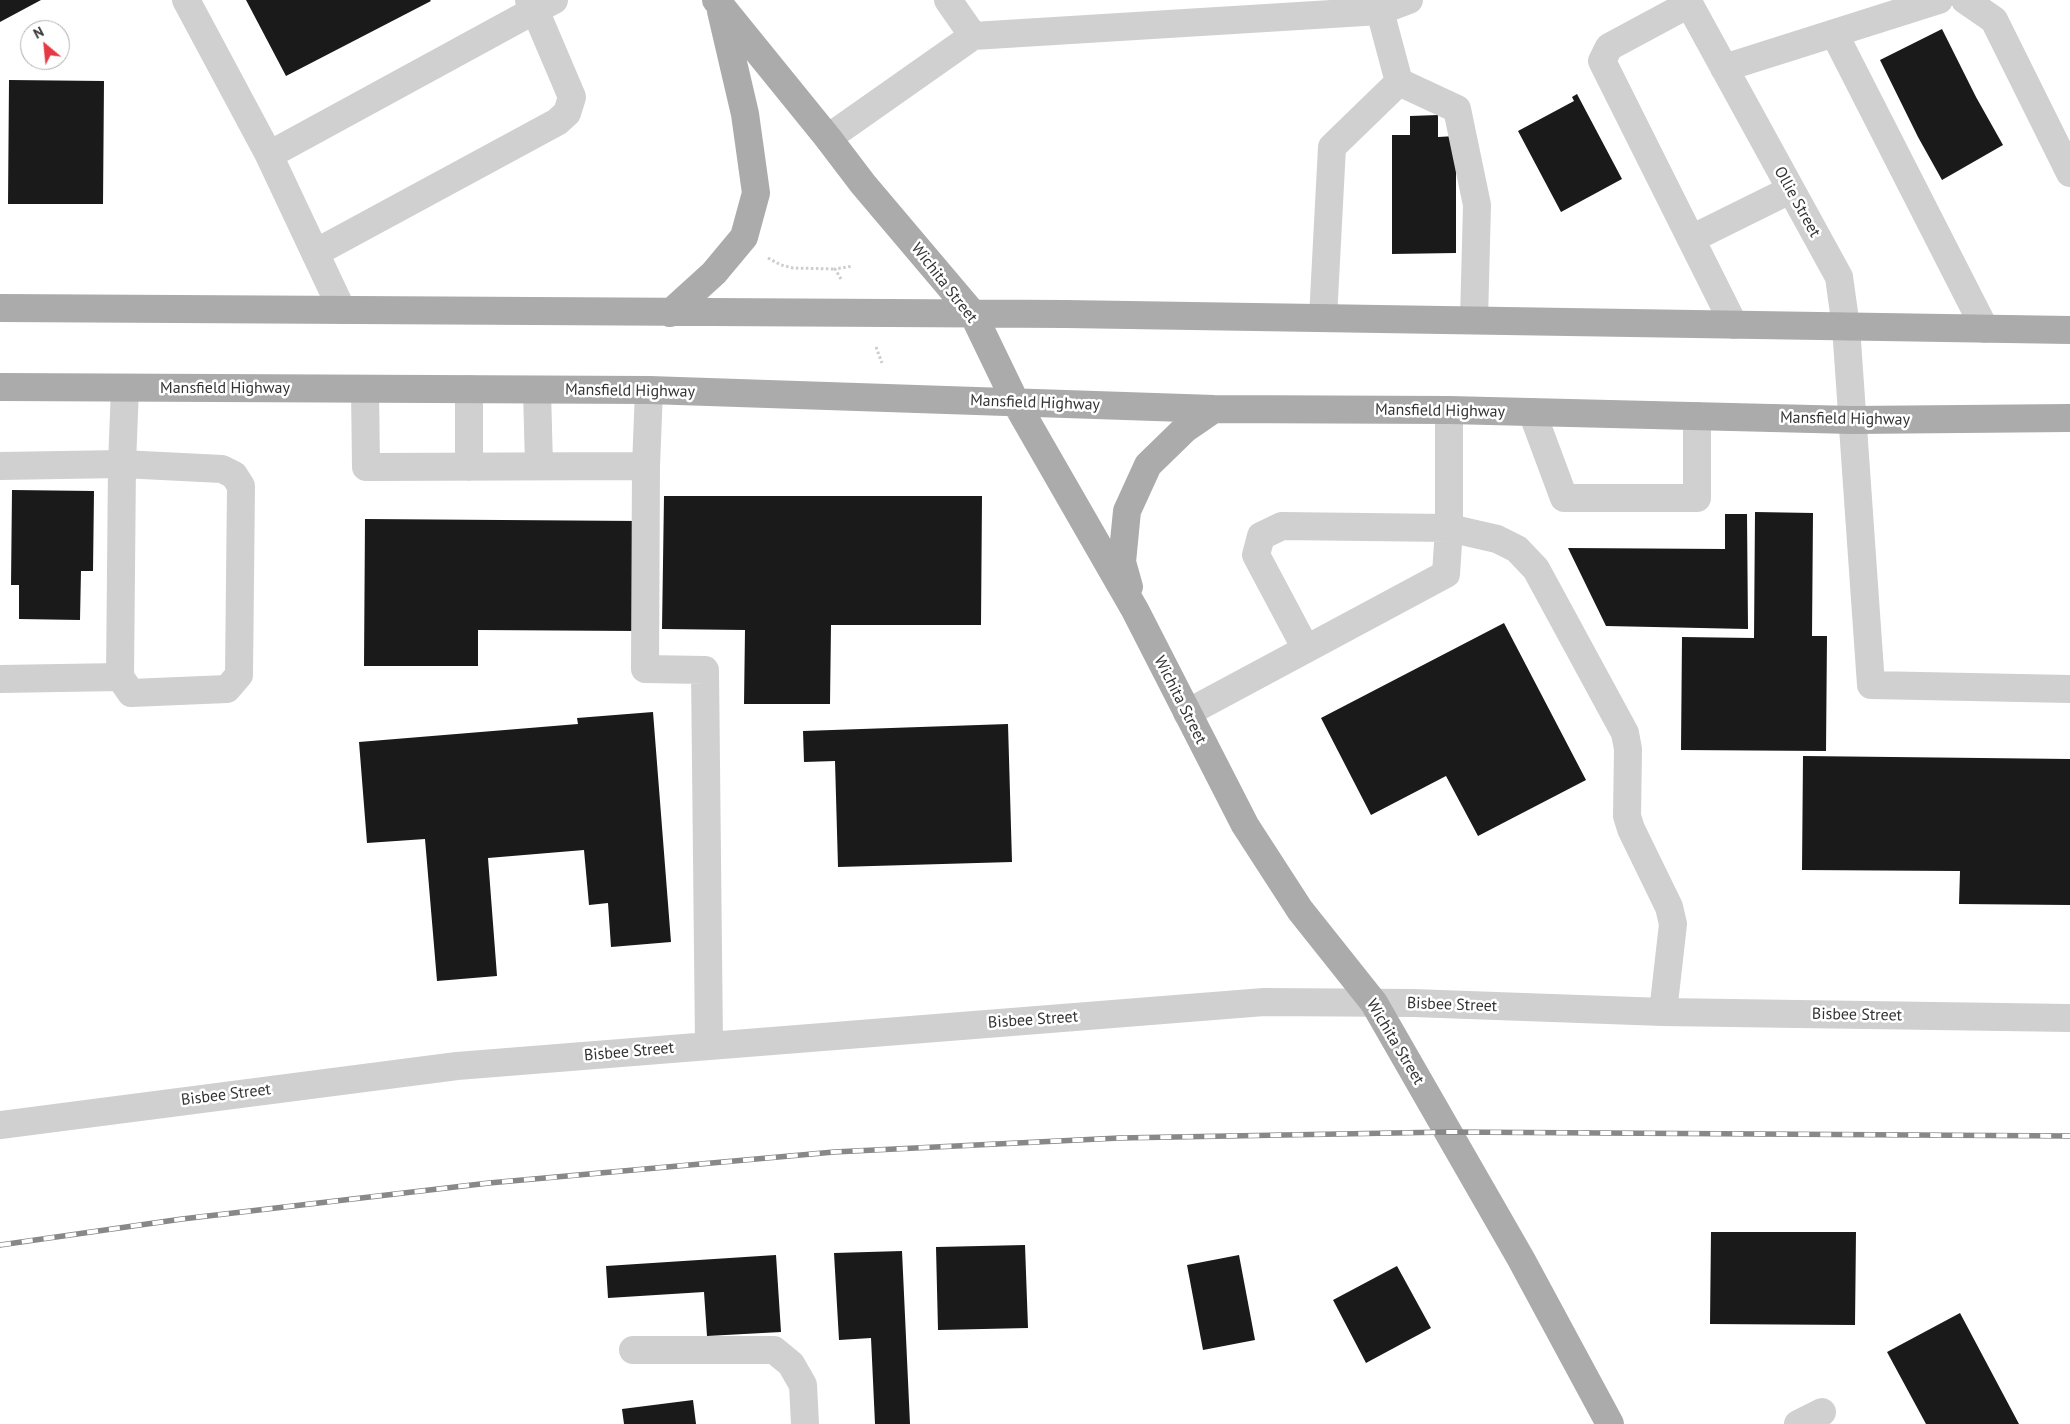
<!DOCTYPE html>
<style>
body{margin:0}
#map{position:relative;width:2070px;height:1424px;overflow:hidden;background:#fff;font-family:"PT Sans",sans-serif}
canvas{display:block}
.north{position:absolute;left:20px;top:20px;width:50px;height:50px;box-sizing:border-box;background:#fff;border:1px solid #adadad;border-radius:50%;rotate:332deg;font-size:14px;font-weight:700;line-height:20px;text-align:center;color:#333}
.north::after{content:'';display:block;margin:auto;width:18px;height:22px;background:#e63946;clip-path:polygon(50% 0,100% 100%,50% 72%,0 100%)}
</style>
<div id="map">
<canvas width="2070" height="1424"></canvas>
<div class="north">N</div>
</div>
<script>
const context = document.querySelector('canvas').getContext('2d');
context.lineJoin = 'round';
function fillPath(path, color) { context.fillStyle = color; context.fill(path, 'evenodd'); }
const poly = rows => new Path2D(rows.map(r => 'M' + r).join(''));
function stroke(path, color, width, dash) { context.strokeStyle = color; context.lineWidth = width; context.lineCap = dash ? 'butt' : 'round'; context.setLineDash(dash || []); context.stroke(path); }
function drawText(font, color, halo, rows, align = 'center') {
  context.font = font + ' "PT Sans",sans-serif'; context.lineWidth = 5; context.setLineDash([]); context.textBaseline = 'middle'; context.strokeStyle = halo; context.fillStyle = color; for (const [text, x, y, turn = 0] of rows) {
    context.save(); context.translate(x, y); context.rotate((+turn || 0) * Math.PI / 180); context.textAlign = isNaN(turn) ? turn : align; if (halo) context.strokeText(text, 0, 0); context.fillText(text, 0, 0); context.restore();
  }
}
fillPath(poly([
 [0,0,41,0,0,22],
 [246,0,430,0,431,1,286,76],
 [1942,29,1976,97,2003,145,1942,180,1918,137,1880,60],
 [9,80,104,81,103,204,8,204],
 [1577,94,1622,179,1561,212,1518,131,1574,101,1572,97],
 [1438,115,1438,137,1456,136,1456,253,1392,254,1392,135,1410,135,1410,116],
 [12,490,94,491,93,571,81,571,80,620,19,619,19,585,11,585],
 [664,496,982,496,981,625,831,625,830,704,744,704,745,630,662,629],
 [1755,512,1813,513,1812,636,1827,636,1826,751,1681,750,1682,637,1754,638],
 [1725,514,1747,514,1748,629,1606,626,1568,548,1725,549],
 [365,519,639,521,638,631,478,630,478,666,364,666],
 [1504,623,1586,780,1478,836,1446,776,1371,815,1321,718],
 [653,712,671,942,611,947,608,903,589,905,584,850,488,858,497,976,437,981,425,839,367,843,359,742,578,724,577,718],
 [1008,724,1012,862,838,867,835,761,804,762,803,731],
 [1803,756,2070,759,2070,905,1959,904,1960,871,1802,870],
 [1711,1232,1856,1232,1855,1325,1710,1324],
 [1025,1245,1028,1328,938,1330,936,1247],
 [902,1251,910,1424,875,1424,871,1338,839,1340,834,1253],
 [776,1255,781,1332,707,1336,704,1292,608,1298,606,1266],
 [1239,1255,1255,1340,1203,1350,1187,1265],
 [1397,1266,1431,1328,1366,1363,1333,1300],
 [1960,1313,2019,1424,1926,1424,1887,1352],
 [693,1400,696,1424,624,1424,622,1409]
]), '#1a1a1a');
stroke(poly([
 [768,258,781,265,793,268,835,269],
 [841,279,835,269,853,266],
 [876,347,882,363]
]), '#cdcdcd', 3, [2.5, 2.5]);
stroke(poly([
 [186,0,269,155],
 [948,0,973,36],
 [1687,0,1839,277,1846,327,1871,685,2070,689],
 [1965,0,1994,20,2070,173],
 [1689,4,1609,47,1602,61,1734,325],
 [1834,33,1985,329],
 [1724,68,1939,0],
 [1399,82,1457,109,1477,205,1474,320],
 [828,138,973,36,1380,11,1374,0],
 [1691,239,1790,190],
 [315,253,557,122,567,113,572,97,535,10,554,0],
 [342,310,269,155,535,10,529,0],
 [1323,318,1332,147,1399,82,1380,11,1409,0],
 [365,389,366,467,646,466],
 [469,389,469,467],
 [537,390,539,466],
 [649,390,646,466,645,669,705,670,709,1045],
 [1532,412,1564,498,1697,498,1697,416],
 [0,466,122,464,222,469,234,475,241,486,239,675,227,689,131,693,120,677,122,464,125,388],
 [1306,649,1256,555,1261,536,1282,526,1449,528,1497,539,1517,549,1536,569,1625,733,1628,749,1627,816,1631,829,1669,907,1673,924,1663,1012],
 [0,679,120,677],
 [1187,713,1446,574,1449,528,1449,410],
 [0,1125,457,1066,1264,1002,1413,1003,1663,1012,2070,1018],
 [633,1350,774,1350,791,1364,803,1385,805,1424],
 [1798,1424,1822,1412]
]), '#d0d0d0', 28);
stroke(poly([
 [716,0,828,138,863,184,973,314,1016,403,1135,610,1245,825,1300,910,1374,1003,1521,1259,1610,1424],
 [0,308,1066,314,2070,330],
 [670,313,714,273,744,237,756,193,745,114,721,11],
 [0,387,649,390,1214,409,1449,410,1852,420,2070,418],
 [1129,587,1122,562,1127,511,1148,465,1185,429,1214,409]
]), '#ababab', 28);
const rail = poly([
 [0,1245,182,1219,489,1183,834,1152,1119,1138,1448,1132,2070,1136]
]);
stroke(rail, '#888', 5.5);
stroke(rail, '#fff', 4, [11]);
drawText('16px', '#333', '#fff', [
 ["Ollie Street",1797,202,61],
 ["Wichita Street",944,283,52],
 ["Mansfield Highway",225,388],
 ["Mansfield Highway",630,391,1],
 ["Mansfield Highway",1035,403,2],
 ["Mansfield Highway",1440,411,1],
 ["Mansfield Highway",1845,419,1],
 ["Wichita Street",1180,700,63],
 ["Bisbee Street",1452,1005,2],
 ["Bisbee Street",1857,1015,1],
 ["Bisbee Street",1033,1020,-4],
 ["Wichita Street",1395,1042,59],
 ["Bisbee Street",629,1052,-5],
 ["Bisbee Street",226,1095,-7]
]);
</script>
